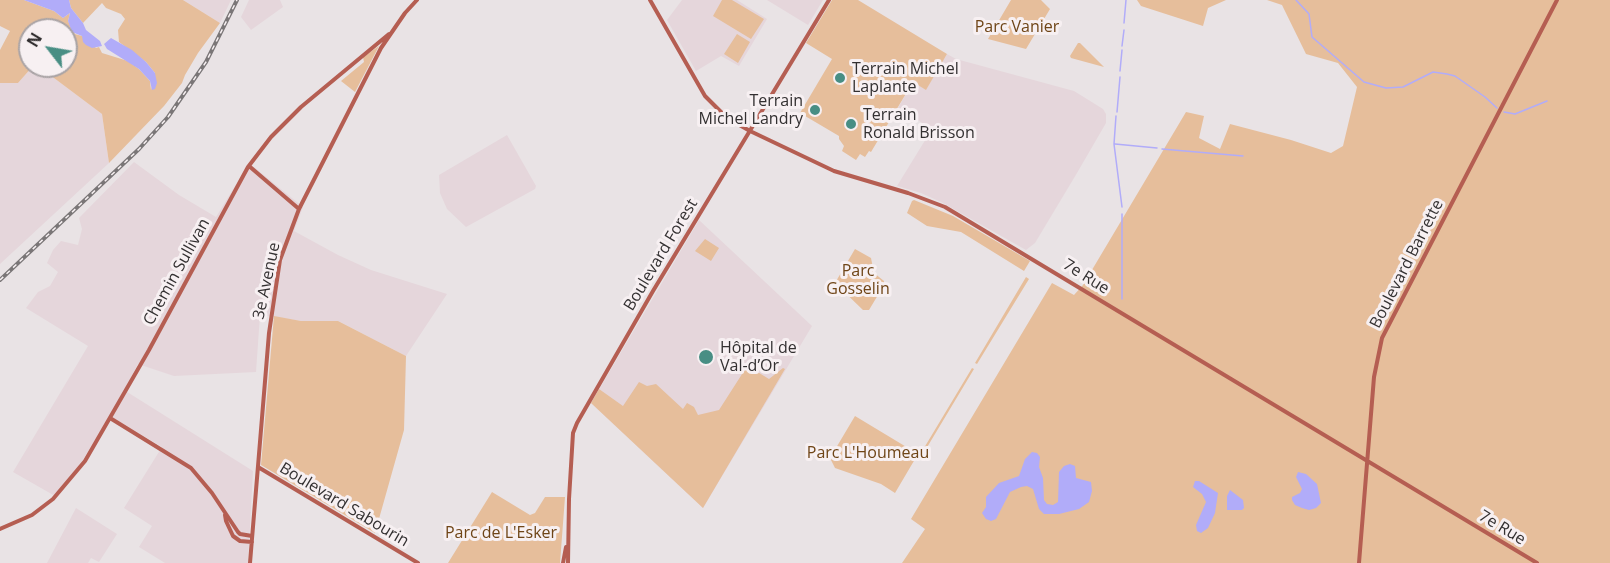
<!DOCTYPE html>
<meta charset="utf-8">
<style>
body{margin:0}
#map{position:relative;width:1610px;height:563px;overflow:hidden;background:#e9e3e5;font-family:"Open Sans",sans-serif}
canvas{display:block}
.north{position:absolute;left:18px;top:18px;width:60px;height:60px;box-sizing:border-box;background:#f7f0f2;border:2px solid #a9a3a5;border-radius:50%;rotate:301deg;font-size:16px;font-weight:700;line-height:24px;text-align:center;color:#333031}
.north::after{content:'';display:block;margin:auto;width:21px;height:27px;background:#488e84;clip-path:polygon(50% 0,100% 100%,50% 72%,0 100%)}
</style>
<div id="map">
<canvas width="1610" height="563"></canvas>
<div class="north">N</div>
</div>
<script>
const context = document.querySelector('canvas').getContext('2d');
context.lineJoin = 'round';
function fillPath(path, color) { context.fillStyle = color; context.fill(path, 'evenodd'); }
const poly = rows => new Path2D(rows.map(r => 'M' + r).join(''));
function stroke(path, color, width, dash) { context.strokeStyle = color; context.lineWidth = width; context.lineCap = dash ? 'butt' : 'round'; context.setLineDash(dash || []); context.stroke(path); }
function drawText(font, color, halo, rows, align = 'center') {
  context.font = font + ' "Open Sans",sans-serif'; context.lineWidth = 6; context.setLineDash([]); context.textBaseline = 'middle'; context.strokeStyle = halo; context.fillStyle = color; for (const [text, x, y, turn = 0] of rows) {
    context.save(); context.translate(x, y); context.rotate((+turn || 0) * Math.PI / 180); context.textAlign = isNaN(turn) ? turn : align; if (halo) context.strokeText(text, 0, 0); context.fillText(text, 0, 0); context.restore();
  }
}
fillPath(poly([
 [183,0,231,0,220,23],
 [249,0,280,0,283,7,251,30,241,17],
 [682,0,737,0,767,19,739,66,721,56,696,71,667,20],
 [767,0,823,0,808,25],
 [947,54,956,59,1074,91,1103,109,1106,114,1106,123,1077,173,1035,243,1026,250,941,202,921,193,897,186,932,129,898,108,913,82,926,89],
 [33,66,38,66,102,114,109,163,0,264,0,83,18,83],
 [507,135,536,186,535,189,466,227,447,209,440,193,439,175],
 [134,162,179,195,216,217,249,163,303,207,294,231,338,255,371,270,447,294,406,356,338,321,301,321,260,315,256,372,174,376,138,364,124,390,253,471,248,563,165,563,139,547,152,526,124,508,162,447,110,416,71,479,55,496,13,472,88,346,26,308,38,292,50,286,58,272,47,263,53,250,61,241,78,245,82,229,79,218],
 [699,220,812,326,703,508,591,403],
 [76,508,117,534,99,562,91,558,88,563,47,563]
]), '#e5d6db');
fillPath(poly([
 [0,0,24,0,54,11,63,18,70,13,68,21,75,34,82,36,96,48,99,47,102,53,128,61,139,69,150,81,151,90,155,73,146,62,119,42,118,30,125,19,121,14,106,8,102,3,83,23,71,8,69,0,183,0,220,23,198,53,185,75,182,83,164,106,109,163,102,114,38,66,66,66,66,30,30,30,30,66,33,66,18,83,0,83,0,50,10,31,0,26],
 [722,0,732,0,764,19,751,39,713,16],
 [832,0,858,0,947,54,926,90,913,82,871,152,869,151,865,157,860,154,856,160,842,151,844,146,839,139,839,136,800,113,832,59,806,43],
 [1011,0,1041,0,1050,9,1026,49,988,39],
 [1137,0,1226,0,1208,8,1203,26,1141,6],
 [1267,0,1610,0,1610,563,902,563,925,529,911,519,1052,283,1074,295,1083,285,1186,112,1204,116,1199,138,1220,149,1230,124,1291,140,1331,153,1343,146,1357,87,1338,63,1306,54,1282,5],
 [737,34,750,42,738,63,724,54],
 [1078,43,1080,43,1104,67,1071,58,1070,56],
 [379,46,355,92,341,81,364,62,363,57],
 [914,200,953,216,1030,261,1024,271,961,232,927,226,907,213,912,201],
 [705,239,719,248,711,261,695,251],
 [855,249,871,258,874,273,884,281,884,285,869,310,863,310,835,283],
 [1026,277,1029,279,977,364,975,363],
 [274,316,301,321,338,321,406,356,404,430,375,533,261,465],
 [751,368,769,379,783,368,785,369,703,508,591,403,599,389,623,406,639,382,647,386,656,384,683,409,687,403,694,407,698,415,719,410,744,371],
 [972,368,974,369,923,454,921,453],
 [855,416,918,454,895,493,881,484,835,468,831,460,833,453],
 [492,492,530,515,535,513,545,497,565,497,560,563,448,563]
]), '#e6be9b');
fillPath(poly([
 [24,0,69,0,71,8,83,23,86,30,100,41,102,46,92,48,86,45,83,42,82,36,72,32,68,21,70,13,63,18,54,11],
 [111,38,132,50,146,62,155,73,157,83,155,89,152,90,150,81,139,69,107,49,104,44],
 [1032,452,1037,453,1040,457,1039,467,1043,478,1044,500,1047,504,1053,505,1058,502,1059,472,1064,466,1070,464,1075,466,1076,478,1091,482,1092,491,1089,502,1079,509,1059,514,1044,514,1039,509,1033,489,1027,486,1021,487,1010,492,996,519,991,521,986,519,982,513,986,507,986,497,999,483,1019,476,1025,459],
 [1298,472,1306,474,1317,484,1321,503,1316,508,1309,510,1302,508,1295,505,1292,500,1292,497,1300,493,1302,489,1296,477],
 [1195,481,1199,481,1218,493,1215,513,1208,528,1201,533,1197,531,1196,525,1206,502,1202,494,1193,487],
 [1230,490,1243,500,1244,508,1242,510,1227,510,1227,496]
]), '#b1acf9');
stroke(poly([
 [1296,0,1309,14,1312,37,1364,82,1386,88,1403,87,1433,72,1447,74,1455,76,1485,97,1497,108],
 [1124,23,1126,0],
 [1122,46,1124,30],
 [1120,71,1122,50],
 [1117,112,1120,77],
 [1504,112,1515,114,1547,101],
 [1116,116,1114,144,1122,207],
 [1115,144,1157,148],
 [1162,149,1243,156],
 [1122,299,1122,214]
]), '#b1acf9', 1.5);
stroke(poly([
 [650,0,705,96,727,118,750,131,834,171,908,193,945,207,1537,563],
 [249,166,299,209],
 [110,418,191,468,212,493,238,532,240,534,252,536],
 [258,467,418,563],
 [225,515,226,521,233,536,240,541,252,542],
 [0,529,32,515,53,499,85,461,149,350,248,167,271,137,301,107,389,34],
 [250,563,269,333,280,260,299,209,381,48,405,13,417,0],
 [563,563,566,547],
 [568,563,569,499,573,433,577,423,653,291,829,0],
 [1359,563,1374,377,1382,338,1557,0]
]), '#b55e52', 4);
const rail = poly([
 [0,280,139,149,168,117,206,62,237,0]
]);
stroke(rail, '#7a7677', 4);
stroke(rail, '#f7f0f2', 1.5, [4.5]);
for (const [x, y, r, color] of [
 [840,78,6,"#488e84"],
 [815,110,6,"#488e84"],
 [851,124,6,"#488e84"],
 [706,357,8,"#488e84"]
]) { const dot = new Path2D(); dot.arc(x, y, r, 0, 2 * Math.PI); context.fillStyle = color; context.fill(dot); stroke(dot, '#f7f0f2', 2); }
drawText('16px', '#6f4517', '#f7f0f2', [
 ["Parc Vanier",1017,27],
 ["Parc",858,271],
 ["Gosselin",858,289],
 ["Parc L'Houmeau",868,453],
 ["Parc de L'Esker",501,533]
]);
drawText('16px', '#333031', '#f7f0f2', [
 ["Terrain Michel",852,69],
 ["Laplante",852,87],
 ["Terrain",803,101,"right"],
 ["Michel Landry",803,119,"right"],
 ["Terrain",863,115],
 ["Ronald Brisson",863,133],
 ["Hôpital de",720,348],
 ["Val-d’Or",720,366]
], 'left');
drawText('16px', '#333031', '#f7f0f2', [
 ["Boulevard Forest",661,255,-59],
 ["Boulevard Barrette",1407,264,-63],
 ["Chemin Sullivan",177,272,-61],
 ["7e Rue",1086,277,32],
 ["3e Avenue",267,281,-78],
 ["Boulevard Sabourin",344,505,31],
 ["7e Rue",1502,528,31]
]);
</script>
